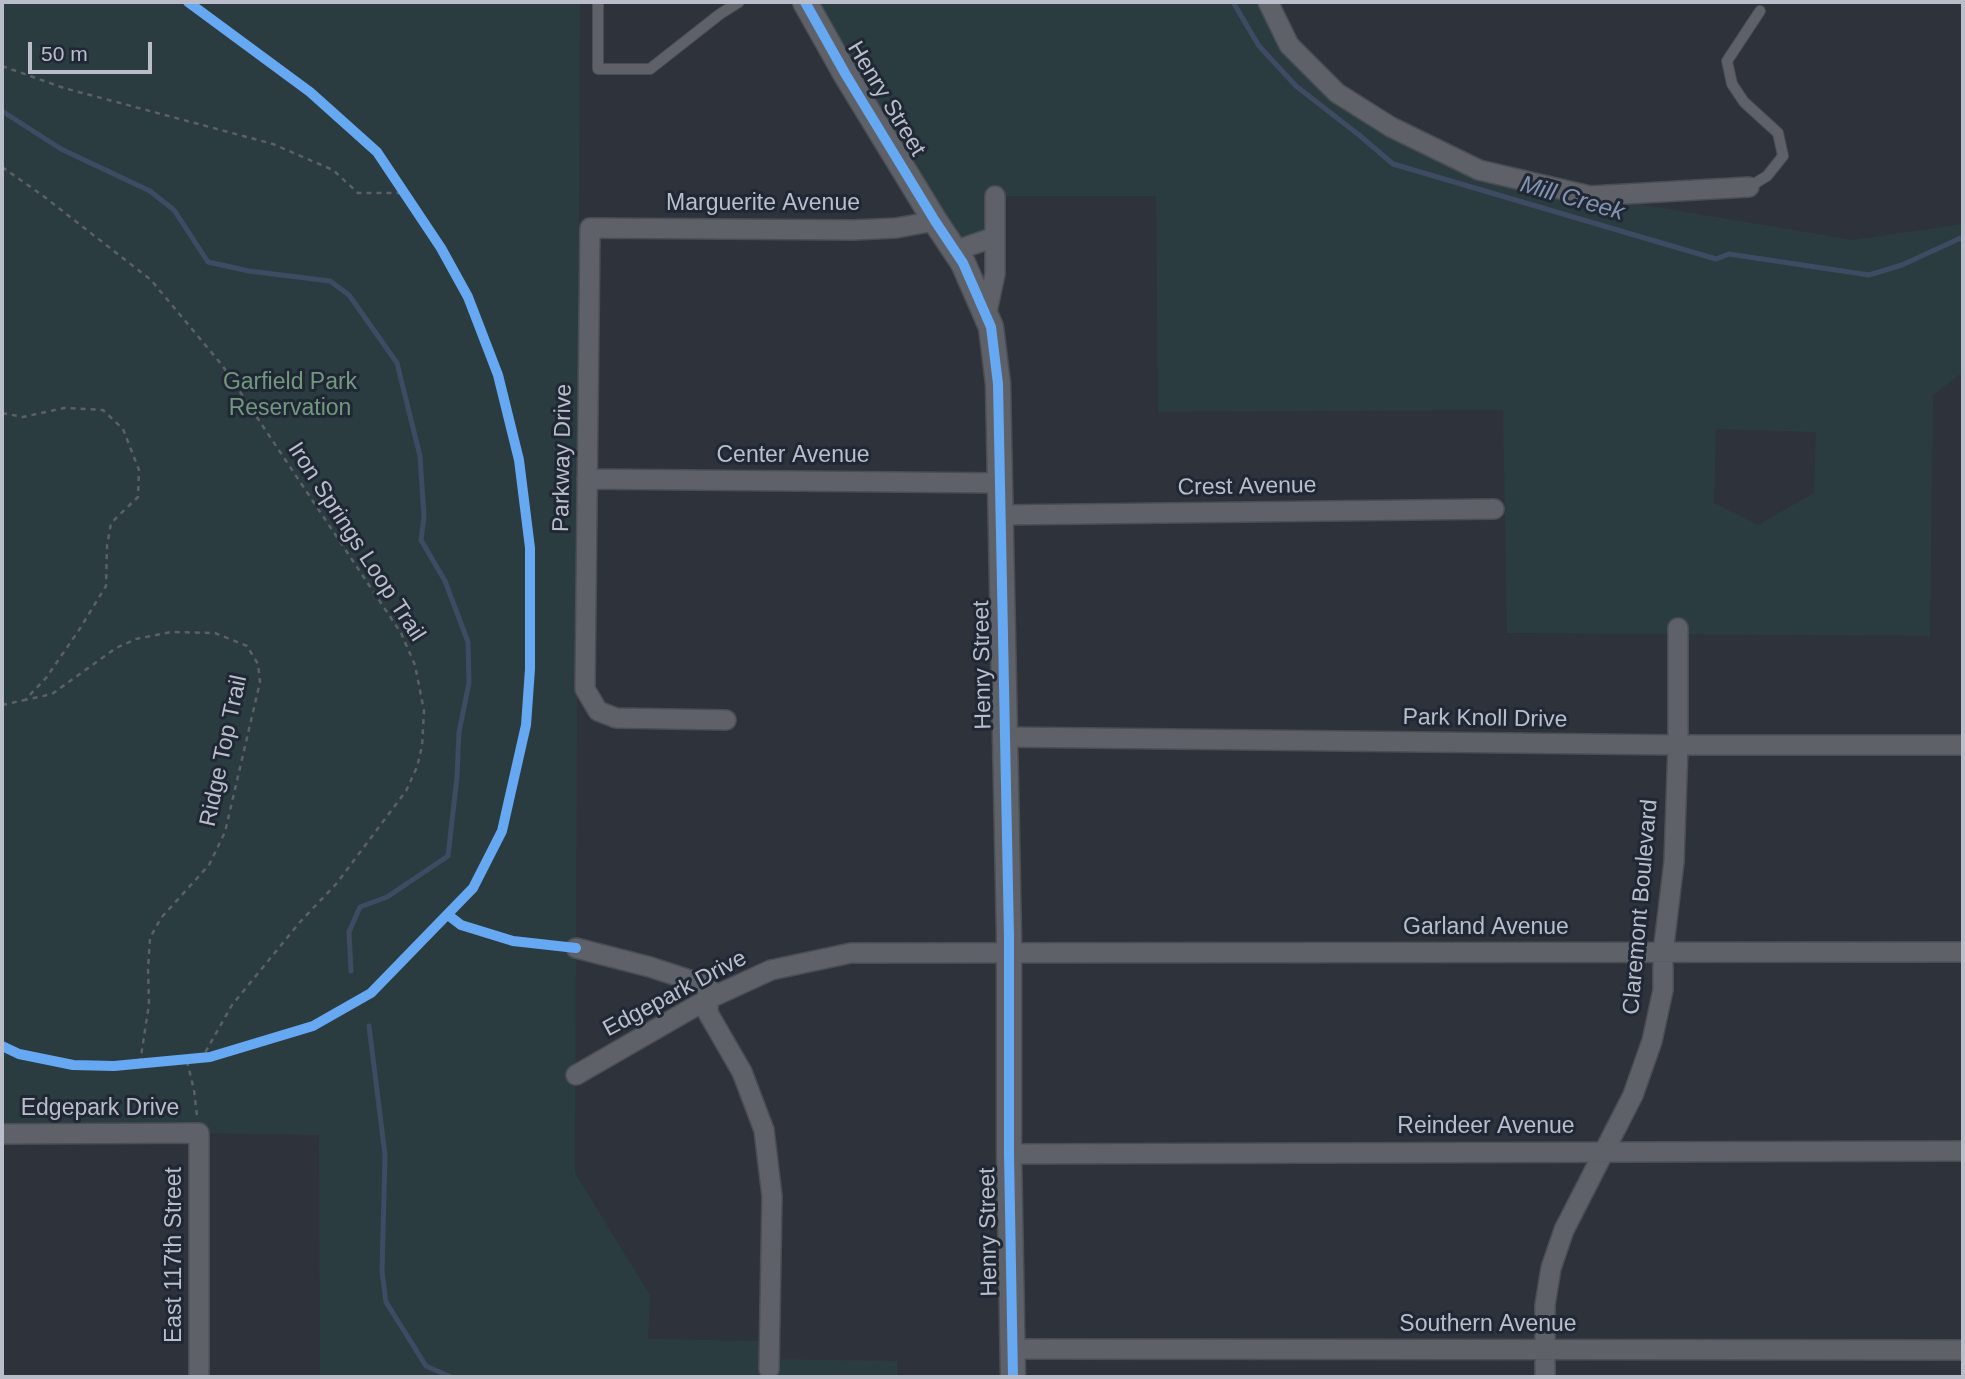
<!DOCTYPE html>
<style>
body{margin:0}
#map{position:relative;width:1965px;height:1379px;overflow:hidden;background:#2e323a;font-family:Arial,sans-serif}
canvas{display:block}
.frame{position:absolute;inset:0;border:4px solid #b9beca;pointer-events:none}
.scale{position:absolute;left:28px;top:42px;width:124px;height:32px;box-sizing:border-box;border:4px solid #b9beca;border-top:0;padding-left:9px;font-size:21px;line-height:24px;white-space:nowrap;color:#b9beca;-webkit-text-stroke:5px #212835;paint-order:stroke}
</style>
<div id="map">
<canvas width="1965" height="1379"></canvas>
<div class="frame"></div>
<div class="scale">50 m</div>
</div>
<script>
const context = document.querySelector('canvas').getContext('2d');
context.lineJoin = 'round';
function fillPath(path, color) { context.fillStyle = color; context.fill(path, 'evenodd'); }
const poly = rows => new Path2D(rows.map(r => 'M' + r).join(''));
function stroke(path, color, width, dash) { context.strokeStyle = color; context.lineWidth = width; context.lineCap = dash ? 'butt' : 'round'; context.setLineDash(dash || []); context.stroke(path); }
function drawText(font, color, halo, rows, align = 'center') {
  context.font = font + ' Arial,sans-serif'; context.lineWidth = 6; context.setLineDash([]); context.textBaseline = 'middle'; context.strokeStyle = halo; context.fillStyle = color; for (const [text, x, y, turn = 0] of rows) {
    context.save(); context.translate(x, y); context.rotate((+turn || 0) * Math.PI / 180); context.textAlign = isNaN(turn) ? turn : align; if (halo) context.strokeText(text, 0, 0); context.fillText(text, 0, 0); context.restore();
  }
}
fillPath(poly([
 [2,2,580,2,575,1173,650,1295,648,1339,770,1341,770,1359,897,1361,897,1377,320,1377,319,1135,199,1133,2,1135],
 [805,2,1268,2,1337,93,1479,170,1590,196,1853,240,1963,224,1963,372,1933,395,1930,636,1507,633,1503,410,1158,412,1156,196,995,196,995,237,954,251],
 [1716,429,1816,432,1814,493,1758,525,1714,503]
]), '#2b3c41');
stroke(poly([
 [1233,2,1259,46,1296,86,1359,135,1393,164,1716,259,1729,254,1869,275,1902,265,1963,237],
 [2,111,61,149,150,191,174,210,208,262,249,271,330,281,349,295,397,363,420,456,424,517,421,540,445,581,468,642,469,683,459,732,457,777,448,856,387,897,360,907,349,932,351,971],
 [369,1026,385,1155,382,1271,386,1302,426,1366,451,1377]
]), '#3e4b63', 5);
const service = poly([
 [598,2,598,69,650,69,720,14,739,2],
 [1749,187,1767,176,1783,156,1778,133,1744,102,1732,84,1727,61,1760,11]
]);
const minor = poly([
 [1268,2,1289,45,1337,93,1391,127,1479,170,1590,196,1749,187],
 [954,251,995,237],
 [986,316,995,274,995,196],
 [587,479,1000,483],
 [1000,515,1494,509],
 [726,720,616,718,598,711,585,689,590,228,854,230,896,228,935,221],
 [1005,737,1678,745,1963,745],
 [576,948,650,967,708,986,708,1013,742,1072,764,1130,772,1196,769,1369],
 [576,1075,708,999,771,970,851,953,1963,952],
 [2,1134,199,1133,199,1377],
 [1009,1154,1963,1151],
 [1013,1349,1963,1350],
 [1545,1377,1545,1305,1551,1268,1564,1230,1633,1095,1652,1041,1663,990,1663,953,1674,862,1678,745,1678,628]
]);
const tertiary = poly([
 [805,2,846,75,935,221,963,263,991,327,998,384,1009,937,1009,1154,1013,1377]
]);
stroke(service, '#4a4d53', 12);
stroke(minor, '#4a4d53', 22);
stroke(tertiary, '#4a4d53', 27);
stroke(poly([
 [2,66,64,88,273,144,333,170,358,193,405,193],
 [2,167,42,195,151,280,222,365,401,633,415,665,424,711,422,746,417,767,406,791,337,883,300,922,232,1005,202,1058],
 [2,413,23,417,64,408,103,410,123,429,139,470,138,497,111,523,107,546,106,586,79,630,46,678,25,700,52,694,116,648,136,639,171,632,215,633,247,646,258,664,260,682,225,832,209,865,161,918,150,938,148,969,149,1004,140,1063],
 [2,705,25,700],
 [187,1061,194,1090,197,1116]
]), '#5c6066', 2.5, [5, 5]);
stroke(service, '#5e6168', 10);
stroke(minor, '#5e6168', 19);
stroke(tertiary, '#5e6168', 24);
stroke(poly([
 [805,2,846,75,935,221,963,263,991,327,998,384,1009,937,1009,1154,1013,1377],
 [448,915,461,925,513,941,576,948],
 [2,1046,19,1054,73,1065,114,1066,210,1057,313,1026,371,993,473,888,502,831,526,725,530,669,530,548,519,460,498,375,468,297,441,248,377,152,310,92,188,2]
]), '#66a8f1', 10);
drawText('23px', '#b9beca', '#212835', [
 ["Henry Street",886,99,59],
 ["Marguerite Avenue",763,204],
 ["Center Avenue",793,456],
 ["Parkway Drive",563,458,-89],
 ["Crest Avenue",1247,487,-1],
 ["Iron Springs Loop Trail",356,542,57],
 ["Henry Street",983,665,-91],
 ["Park Knoll Drive",1485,719,1],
 ["Ridge Top Trail",224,751,-78],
 ["Claremont Boulevard",1641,907,-85],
 ["Garland Avenue",1486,928],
 ["Edgepark Drive",675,994,-28],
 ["Edgepark Drive",100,1109],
 ["Reindeer Avenue",1486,1127],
 ["Henry Street",989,1232,-91],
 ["East 117th Street",175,1255,-90],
 ["Southern Avenue",1488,1325]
]);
drawText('23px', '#72997e', '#212835', [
 ["Garfield Park",290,383],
 ["Reservation",290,409]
]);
drawText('italic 24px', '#8392af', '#212835', [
 ["Mill Creek",1572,199,16]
]);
</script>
